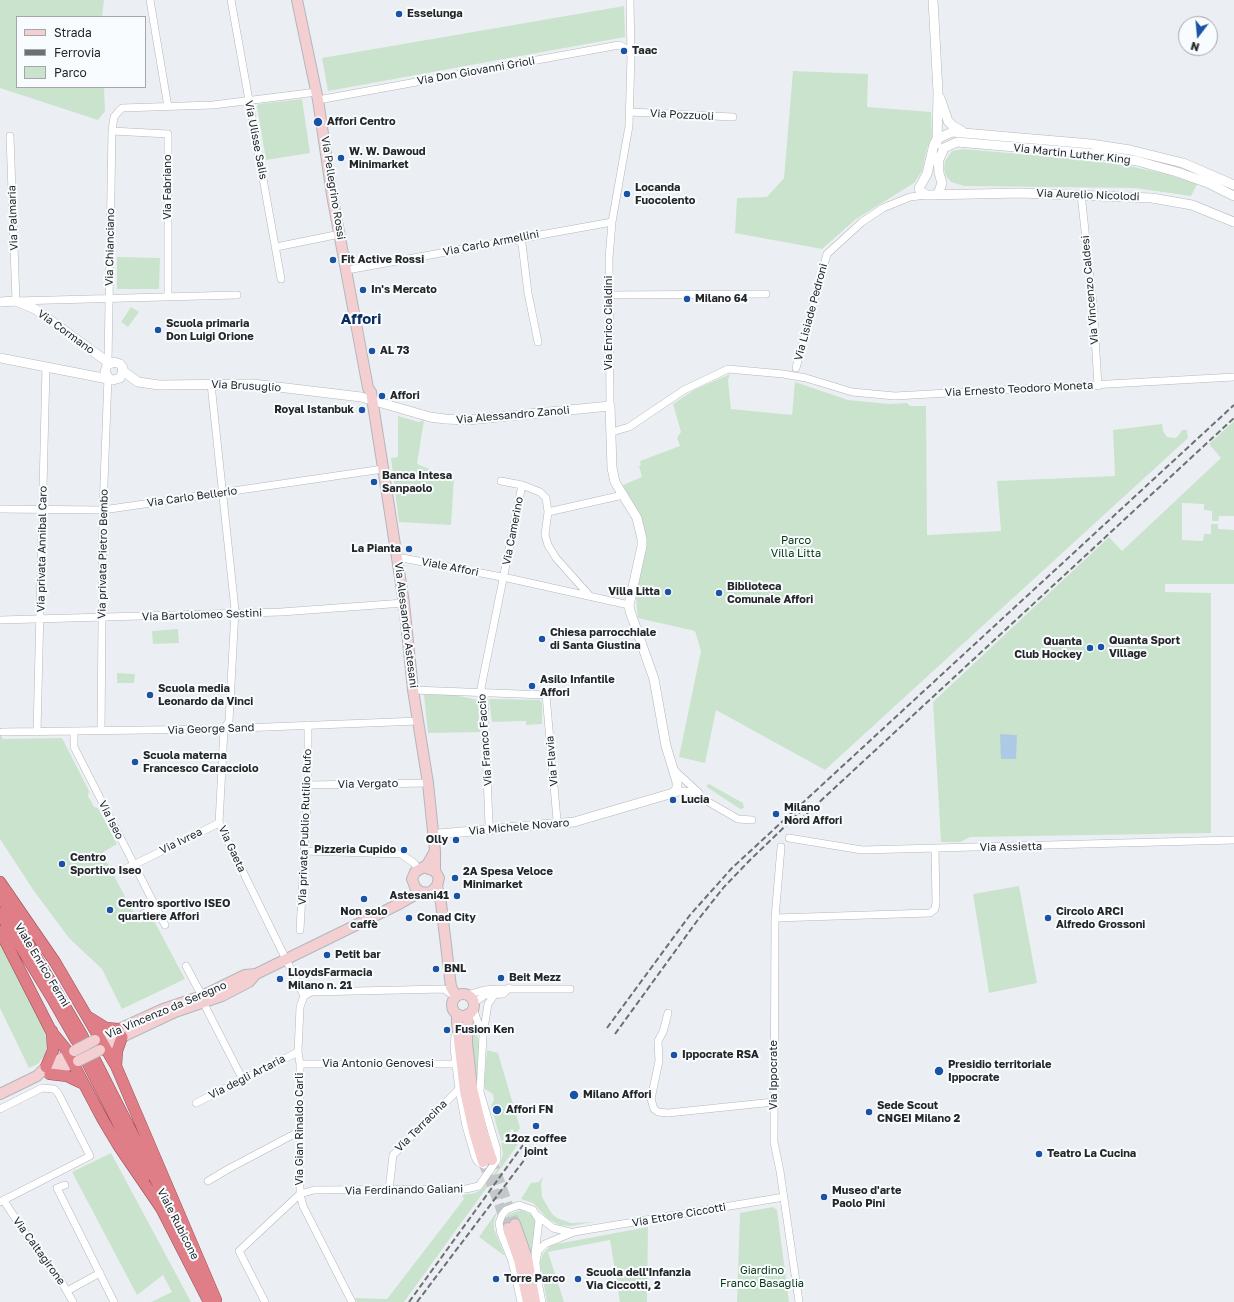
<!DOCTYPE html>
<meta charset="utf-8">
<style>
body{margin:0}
#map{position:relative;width:1234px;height:1302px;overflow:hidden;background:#ebeff3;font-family:"Golos Text",sans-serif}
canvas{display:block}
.legend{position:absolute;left:16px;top:16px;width:130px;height:72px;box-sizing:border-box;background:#f9fcff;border:1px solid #a4a6a9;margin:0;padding:5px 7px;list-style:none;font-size:12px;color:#242627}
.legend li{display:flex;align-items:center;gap:8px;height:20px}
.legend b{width:20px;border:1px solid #a4a6a9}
.north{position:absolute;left:1178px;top:16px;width:40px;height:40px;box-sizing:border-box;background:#f9fcff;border:1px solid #a4a6a9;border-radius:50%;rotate:196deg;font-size:11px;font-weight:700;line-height:16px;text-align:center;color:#242627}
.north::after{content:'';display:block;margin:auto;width:14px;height:18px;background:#1a52a4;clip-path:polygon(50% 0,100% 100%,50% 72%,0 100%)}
</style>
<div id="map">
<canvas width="1234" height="1302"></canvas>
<ul class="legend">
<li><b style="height:5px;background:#f3cfd2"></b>Strada</li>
<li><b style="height:5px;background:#6d6f71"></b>Ferrovia</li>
<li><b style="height:11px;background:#cae3cc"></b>Parco</li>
</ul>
<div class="north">N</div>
</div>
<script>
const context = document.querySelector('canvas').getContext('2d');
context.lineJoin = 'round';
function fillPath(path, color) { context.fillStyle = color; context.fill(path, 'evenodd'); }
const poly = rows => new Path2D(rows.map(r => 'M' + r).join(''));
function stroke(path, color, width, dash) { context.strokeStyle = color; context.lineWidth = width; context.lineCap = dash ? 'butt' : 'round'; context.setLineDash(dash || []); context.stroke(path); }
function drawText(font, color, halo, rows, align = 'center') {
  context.font = font + ' "Golos Text",sans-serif'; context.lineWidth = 4; context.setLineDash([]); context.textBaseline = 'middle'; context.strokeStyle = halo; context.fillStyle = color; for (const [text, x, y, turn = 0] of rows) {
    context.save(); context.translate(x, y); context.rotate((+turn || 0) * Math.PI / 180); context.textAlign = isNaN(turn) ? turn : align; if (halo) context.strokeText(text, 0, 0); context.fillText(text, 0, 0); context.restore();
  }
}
fillPath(poly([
 [0,0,104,0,102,17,17,17,17,87,104,87,105,111,98,120,0,88],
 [624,6,625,37,328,91,322,58],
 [793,71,868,74,867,107,931,112,932,139,927,148,922,171,914,183,856,219,822,249,735,233,737,198,767,197,784,178],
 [302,99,310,153,266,160,257,106,259,104],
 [963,149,1087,160,1129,166,1166,174,1197,184,1191,196,1135,188,964,186,951,182,946,176,944,169,945,161,952,151],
 [117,257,160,258,159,289,117,289],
 [131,307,139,312,128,327,121,322],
 [730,374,728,380,731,409,792,415,795,382,848,400,889,404,907,403,910,406,926,406,927,535,1001,531,997,481,1115,476,1113,430,1162,424,1163,431,1167,437,1175,438,1178,436,1182,430,1187,430,1188,438,825,770,716,710,705,763,679,757,701,651,695,631,638,618,636,598,646,540,645,530,623,485,642,477,639,466,641,465,640,461,680,446,677,438,681,432,673,404,694,390],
 [398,416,419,422,424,420,417,464,454,479,451,525,399,522,391,458,398,457],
 [1234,421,1234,516,1219,516,1218,521,1212,521,1212,511,1204,510,1204,504,1182,503,1182,540,1203,541,1204,534,1211,534,1211,524,1218,524,1218,529,1234,530,1234,584,1165,584,1165,592,1211,593,1211,833,970,837,960,842,941,842,933,702,1109,537,1122,551,1221,458,1209,444],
 [178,629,179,643,153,644,152,631],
 [117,673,135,674,134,683,117,683],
 [450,694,478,700,480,732,428,733,424,695],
 [489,699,540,700,542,704,542,724,526,725,526,721,492,722],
 [0,734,3,739,62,738,89,791,88,796,94,807,98,808,117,844,102,853,139,923,152,917,185,979,122,1009,102,969,69,938,34,891,0,839],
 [709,784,743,803,744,808,740,809,707,787,707,785],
 [1019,886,1037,983,989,993,973,894],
 [0,942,44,1028,48,1040,45,1055,38,1064,29,1068,0,1008],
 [474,1017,479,1044,476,1083,470,1040],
 [487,1050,498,1053,520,1128,515,1135,513,1129,510,1130,512,1137,501,1141,491,1106,494,1100,493,1094,485,1089,484,1085],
 [516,1140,519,1143,404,1302,357,1302,355,1298,387,1299,464,1199,462,1195,475,1193,481,1190,500,1166,503,1153,501,1143],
 [111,1153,191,1302,151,1302,172,1292,163,1275,137,1295,72,1172],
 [543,1176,541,1184,542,1197,552,1214,557,1218,571,1223,593,1222,571,1226,559,1225,548,1219,533,1203,521,1199,531,1183,539,1182],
 [773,1207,777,1210,789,1302,737,1302,740,1213],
 [498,1210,494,1221,494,1229,505,1256,479,1237],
 [521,1210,532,1215,535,1222,533,1259,521,1226,504,1227,504,1221,509,1214],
 [648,1227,647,1302,620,1302,610,1240,548,1252,564,1302,547,1302,540,1262,543,1254,551,1245]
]), '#cae3cc');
fillPath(poly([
 [1000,734,1017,735,1016,759,1001,759]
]), '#accae6');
stroke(poly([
 [492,1160,515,1224],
 [483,1162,508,1228]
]), '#c3c7ca', 10, [10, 5]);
const minor = poly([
 [150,0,168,107],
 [231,0,281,279],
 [318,100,619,45,627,49,631,55],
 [630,112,733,117],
 [112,131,168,134,168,297],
 [10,136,16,301,237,295],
 [1081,194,1093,304,1098,386],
 [516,238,522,244,528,293,538,342],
 [276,247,340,234],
 [347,270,612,222],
 [608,295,766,294],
 [108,362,112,131,114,117,118,112,122,108,213,105,317,92],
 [796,368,827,254,862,222,883,208,910,197,927,195],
 [211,384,235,610,229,721,224,729,219,823,304,996],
 [610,406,609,258,612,222,629,126,631,55,630,0],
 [612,432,629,427,684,390,728,369,783,374,806,378,852,392,895,396,1234,377],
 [501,481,522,485,540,492,546,498,548,512,545,535,548,545,556,558,589,595],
 [0,509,103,510,383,469],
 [548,512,623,495],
 [397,557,512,579,629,605],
 [0,620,281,612,404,603],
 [413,690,546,695,557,820,553,825],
 [101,731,103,510,108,377],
 [2,732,216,729,419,721],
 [37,732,46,367],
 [74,732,74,747,165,925],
 [673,769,699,793],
 [308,785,428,783],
 [673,793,684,791,691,792,738,819,752,820],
 [496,829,489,825,484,698,481,688,522,485],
 [789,838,862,850,1234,840],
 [781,847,775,918,774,1142,780,1171,799,1302],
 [304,851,401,854,414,863,418,869],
 [121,871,219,823],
 [143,914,156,907],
 [775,918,930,913,935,909,936,903,935,849],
 [300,930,308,785,308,725],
 [186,966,202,996],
 [467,995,484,990,497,989,570,989],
 [474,1003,485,995,503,994,509,988],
 [204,1004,243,1080],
 [473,1009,482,1033],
 [668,1013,663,1032,658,1041,659,1061,651,1099,654,1109,658,1112,668,1113,774,1102],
 [455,1036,454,1048,459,1089,466,1126,475,1157,478,1162,484,1165],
 [300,1064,456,1064],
 [196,1103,298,1052],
 [0,1109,42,1088,54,1089,58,1093,90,1156,0,1202],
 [208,1181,230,1168,300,1131],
 [65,1185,57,1188,114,1302],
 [389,1190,393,1155,459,1089],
 [4,1201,33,1245,61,1281,73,1302],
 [538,1216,553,1228,570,1232],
 [536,1262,538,1251,545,1244,574,1232,784,1197],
 [67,1291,100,1273],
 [265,1302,239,1251,300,1194,314,1190,466,1189,479,1186,490,1170,497,1160,497,1150,480,1092,483,1035,488,1004,495,994],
 [352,1302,303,1206,300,1194,300,1064,298,1052,300,1007,304,996,311,992,444,989,455,997],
 [521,1302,512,1261,501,1234,499,1223,502,1215,506,1210,519,1205,533,1210,539,1220,535,1254,538,1282,542,1302]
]);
const tertiary = poly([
 [933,0,938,92,937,144],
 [940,98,948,121,953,126,962,131],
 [938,162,944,148,957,142,1097,154,1137,161,1177,172,1208,183,1234,196],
 [1234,185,1183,163,1130,150,1091,144,952,132,937,139,934,144,927,174,919,188,920,191,927,195,1021,193,1152,198,1192,205,1234,222],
 [938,194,942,183,939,173,938,157],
 [0,302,16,301,35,309,109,363],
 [0,358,113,380,120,378,122,374,123,368,120,364,114,362,107,365,105,372,108,377],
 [123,371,138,382,159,385,253,384,361,397,430,417,445,419,468,420,610,406,612,468,615,482,637,518,642,539,642,546,629,605,630,611,654,679,666,746,677,782,677,789,673,793,574,822,439,834,434,836]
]);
const secondary = poly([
 [297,0,318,100,332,195,368,388,371,392,384,474,404,603,413,690,428,783,435,851,435,871],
 [424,867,435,871,439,878,437,886,430,893,420,892,415,887,412,879,415,872,427,865,435,851],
 [437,886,441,903,451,987,456,996],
 '452 1005a11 11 0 1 1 22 0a11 11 0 1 1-22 0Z',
 [457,1014,457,1023,465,1091,474,1132,483,1162],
 [468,1014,467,1042,472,1088,482,1130,492,1160],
 [95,1040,163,1009,202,996,245,975,256,974],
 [100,1050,122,1037,175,1012,222,996,249,982,256,974,399,904,420,892],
 [49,1074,78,1061],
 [0,1094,37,1076,46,1067,74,1051],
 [515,1224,527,1258,535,1302],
 [508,1228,519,1260,528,1302]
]);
const trunk = poly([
 [0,882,55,962,116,1066,216,1300],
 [0,895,83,1037],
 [0,913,53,1000,76,1040],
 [0,931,51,1031,65,1048,103,1120,118,1145,163,1211],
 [90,1018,106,1028,118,1029],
 [95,1060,166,1200],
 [88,1064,145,1176],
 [116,1066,117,1051,122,1037],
 [46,1067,53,1050,52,1031],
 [50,1074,67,1076,84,1084],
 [160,1206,209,1302]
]);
stroke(minor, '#b3b7bb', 8);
stroke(tertiary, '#b3b7bb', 10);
stroke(secondary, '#b3b7bb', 12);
stroke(trunk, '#984a52', 12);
stroke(minor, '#fff', 7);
stroke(tertiary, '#fff', 9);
stroke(secondary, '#f3cfd2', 10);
stroke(trunk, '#df7e87', 11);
stroke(poly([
 [800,820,1234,418],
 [607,1028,690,915,732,868,1234,405],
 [615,1034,697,921,724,887,750,860,803,809],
 [409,1302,523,1145],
 [417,1302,531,1151]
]), '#6d6f71', 2, [6, 3]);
const secondaryBridge = poly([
 [74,1051,95,1040],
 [78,1061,100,1050]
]);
stroke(secondaryBridge, '#b3b7bb', 12, []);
stroke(secondaryBridge, '#f3cfd2', 10);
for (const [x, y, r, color] of [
 [399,14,4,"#1a52a4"],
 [624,51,4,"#1a52a4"],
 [318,122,5,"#1a52a4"],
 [341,158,4,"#1a52a4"],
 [627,194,4,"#1a52a4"],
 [333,260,4,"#1a52a4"],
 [363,290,4,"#1a52a4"],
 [687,299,4,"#1a52a4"],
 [158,330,4,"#1a52a4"],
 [372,351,4,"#1a52a4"],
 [382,396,4,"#1a52a4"],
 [362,410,4,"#1a52a4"],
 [374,482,4,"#1a52a4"],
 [409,549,4,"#1a52a4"],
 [668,592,4,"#1a52a4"],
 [719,593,4,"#1a52a4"],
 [542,639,4,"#1a52a4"],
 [1101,647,4,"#1a52a4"],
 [1090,648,4,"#1a52a4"],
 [532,686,4,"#1a52a4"],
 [150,695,4,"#1a52a4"],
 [135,762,4,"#1a52a4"],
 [673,800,4,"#1a52a4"],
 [776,814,4,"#1a52a4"],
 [456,840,4,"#1a52a4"],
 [404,850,4,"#1a52a4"],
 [62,864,4,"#1a52a4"],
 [455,878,4,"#1a52a4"],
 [457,896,4,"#1a52a4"],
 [364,899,4,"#1a52a4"],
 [110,910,4,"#1a52a4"],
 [409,918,4,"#1a52a4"],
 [1048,918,4,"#1a52a4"],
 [327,955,4,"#1a52a4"],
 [436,969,4,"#1a52a4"],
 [501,978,4,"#1a52a4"],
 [280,979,4,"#1a52a4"],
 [447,1030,4,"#1a52a4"],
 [674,1055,4,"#1a52a4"],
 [939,1071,5,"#1a52a4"],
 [574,1095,5,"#1a52a4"],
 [497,1110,5,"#1a52a4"],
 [869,1112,4,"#1a52a4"],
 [536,1126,4,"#1a52a4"],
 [1039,1154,4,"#1a52a4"],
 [824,1197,4,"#1a52a4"],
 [496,1279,4,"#1a52a4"],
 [578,1279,4,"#1a52a4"]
]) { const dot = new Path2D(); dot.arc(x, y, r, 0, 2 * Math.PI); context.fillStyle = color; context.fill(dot); stroke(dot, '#f9fcff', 1.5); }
drawText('bold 11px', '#242627', '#f9fcff', [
 ["Esselunga",407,14],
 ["Taac",632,51],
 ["Affori Centro",327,122],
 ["W. W. Dawoud",349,152],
 ["Minimarket",349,165],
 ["Locanda",635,188],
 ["Fuocolento",635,201],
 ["Fit Active Rossi",341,260],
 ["In's Mercato",371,290],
 ["Milano 64",695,299],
 ["Scuola primaria",166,324],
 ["Don Luigi Orione",166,337],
 ["AL 73",380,351],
 ["Affori",390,396],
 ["Royal Istanbuk",354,410,"right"],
 ["Banca Intesa",382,476],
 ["Sanpaolo",382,489],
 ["La Pianta",401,549,"right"],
 ["Biblioteca",727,587],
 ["Comunale Affori",727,600],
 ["Villa Litta",660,592,"right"],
 ["Chiesa parrocchiale",550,633],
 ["di Santa Giustina",550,646],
 ["Quanta Sport",1109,641],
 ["Village",1109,654],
 ["Quanta",1082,642,"right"],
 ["Club Hockey",1082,655,"right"],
 ["Asilo Infantile",540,680],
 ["Affori",540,693],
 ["Scuola media",158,689],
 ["Leonardo da Vinci",158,702],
 ["Scuola materna",143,756],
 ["Francesco Caracciolo",143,769],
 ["Lucia",681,800],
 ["Milano",784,808],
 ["Nord Affori",784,821],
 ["Olly",448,840,"right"],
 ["Pizzeria Cupido",396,850,"right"],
 ["Centro",70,858],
 ["Sportivo Iseo",70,871],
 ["2A Spesa Veloce",463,872],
 ["Minimarket",463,885],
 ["Astesani41",449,896,"right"],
 ["Centro sportivo ISEO",118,904],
 ["quartiere Affori",118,917],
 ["Non solo",364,912,"center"],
 ["caffè",364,925,"center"],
 ["Circolo ARCI",1056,912],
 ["Alfredo Grossoni",1056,925],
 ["Conad City",417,918],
 ["Petit bar",335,955],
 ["BNL",444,969],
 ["LloydsFarmacia",288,973],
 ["Milano n. 21",288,986],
 ["Beit Mezz",509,978],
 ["Fusion Ken",455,1030],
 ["Ippocrate RSA",682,1055],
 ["Presidio territoriale",948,1065],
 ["Ippocrate",948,1078],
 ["Milano Affori",583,1095],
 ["Sede Scout",877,1106],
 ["CNGEI Milano 2",877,1119],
 ["Affori FN",506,1110],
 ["12oz coffee",536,1139,"center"],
 ["joint",536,1152,"center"],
 ["Teatro La Cucina",1047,1154],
 ["Museo d'arte",832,1191],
 ["Paolo Pini",832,1204],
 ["Scuola dell'Infanzia",586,1273],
 ["Via Ciccotti, 2",586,1286],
 ["Torre Parco",504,1279]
], 'left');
drawText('11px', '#242627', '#f9fcff', [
 ["Via Don Giovanni Grioli",476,71,-10],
 ["Via Pozzuoli",682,115,3],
 ["Via Ulisse Salis",256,140,79],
 ["Via Martin Luther King",1072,154,6],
 ["Via Fabriano",168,187,-90],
 ["Via Pellegrino Rossi",333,188,81],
 ["Via Aurelio Nicolodi",1088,195,2],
 ["Via Palmaria",13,218,-92],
 ["Via Carlo Armellini",491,243,-11],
 ["Via Chianciano",110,247,-89],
 ["Via Vincenzo Caldesi",1090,290,-95],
 ["Via Lisiade Pedroni",811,312,-75],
 ["Via Enrico Cialdini",609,323,-90],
 ["Via Cormano",66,332,36],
 ["Via Brusuglio",246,386,3],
 ["Via Ernesto Teodoro Moneta",1019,389,-3],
 ["Via Alessandro Zanoli",513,415,-5],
 ["Via Carlo Bellerio",192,497,-8],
 ["Via Camerino",513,531,-79],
 ["Via privata Annibal Caro",42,549,-89],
 ["Via privata Pietro Bembo",103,554,-89],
 ["Viale Affori",450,567,11],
 ["Via Bartolomeo Sestini",202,615,-2],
 ["Via Alessandro Astesani",406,625,83],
 ["Via George Sand",211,729,-2],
 ["Via Franco Faccio",485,740,-94],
 ["Via Flavia",552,761,-95],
 ["Via Vergato",368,784,-1],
 ["Via Iseo",111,820,63],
 ["Via privata Publio Rutilio Rufo",305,827,-88],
 ["Via Michele Novaro",519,827,-5],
 ["Via Ivrea",181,841,-26],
 ["Via Assietta",1011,847,-1],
 ["Via Gaeta",232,849,65],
 ["Viale Enrico Fermi",42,965,59],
 ["Via Vincenzo da Seregno",166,1010,-23],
 ["Via Antonio Genovesi",378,1064],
 ["Via Ippocrate",774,1075,-90],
 ["Via degli Artaria",247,1077,-27],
 ["Via Terracina",421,1126,-45],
 ["Via Gian Rinaldo Carli",300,1129,-90],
 ["Via Ferdinando Galiani",404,1190,-1],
 ["Via Ettore Ciccotti",679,1215,-10],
 ["Viale Rubicone",178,1224,63],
 ["Via Caltagirone",39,1251,54]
]);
drawText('11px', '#04350f', '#f9fcff', [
 ["Parco",796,541],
 ["Villa Litta",796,554],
 ["Giardino",762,1271],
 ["Franco Basaglia",762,1284]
]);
drawText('bold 15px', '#0b2e62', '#f9fcff', [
 ["Affori",361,319]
]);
</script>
